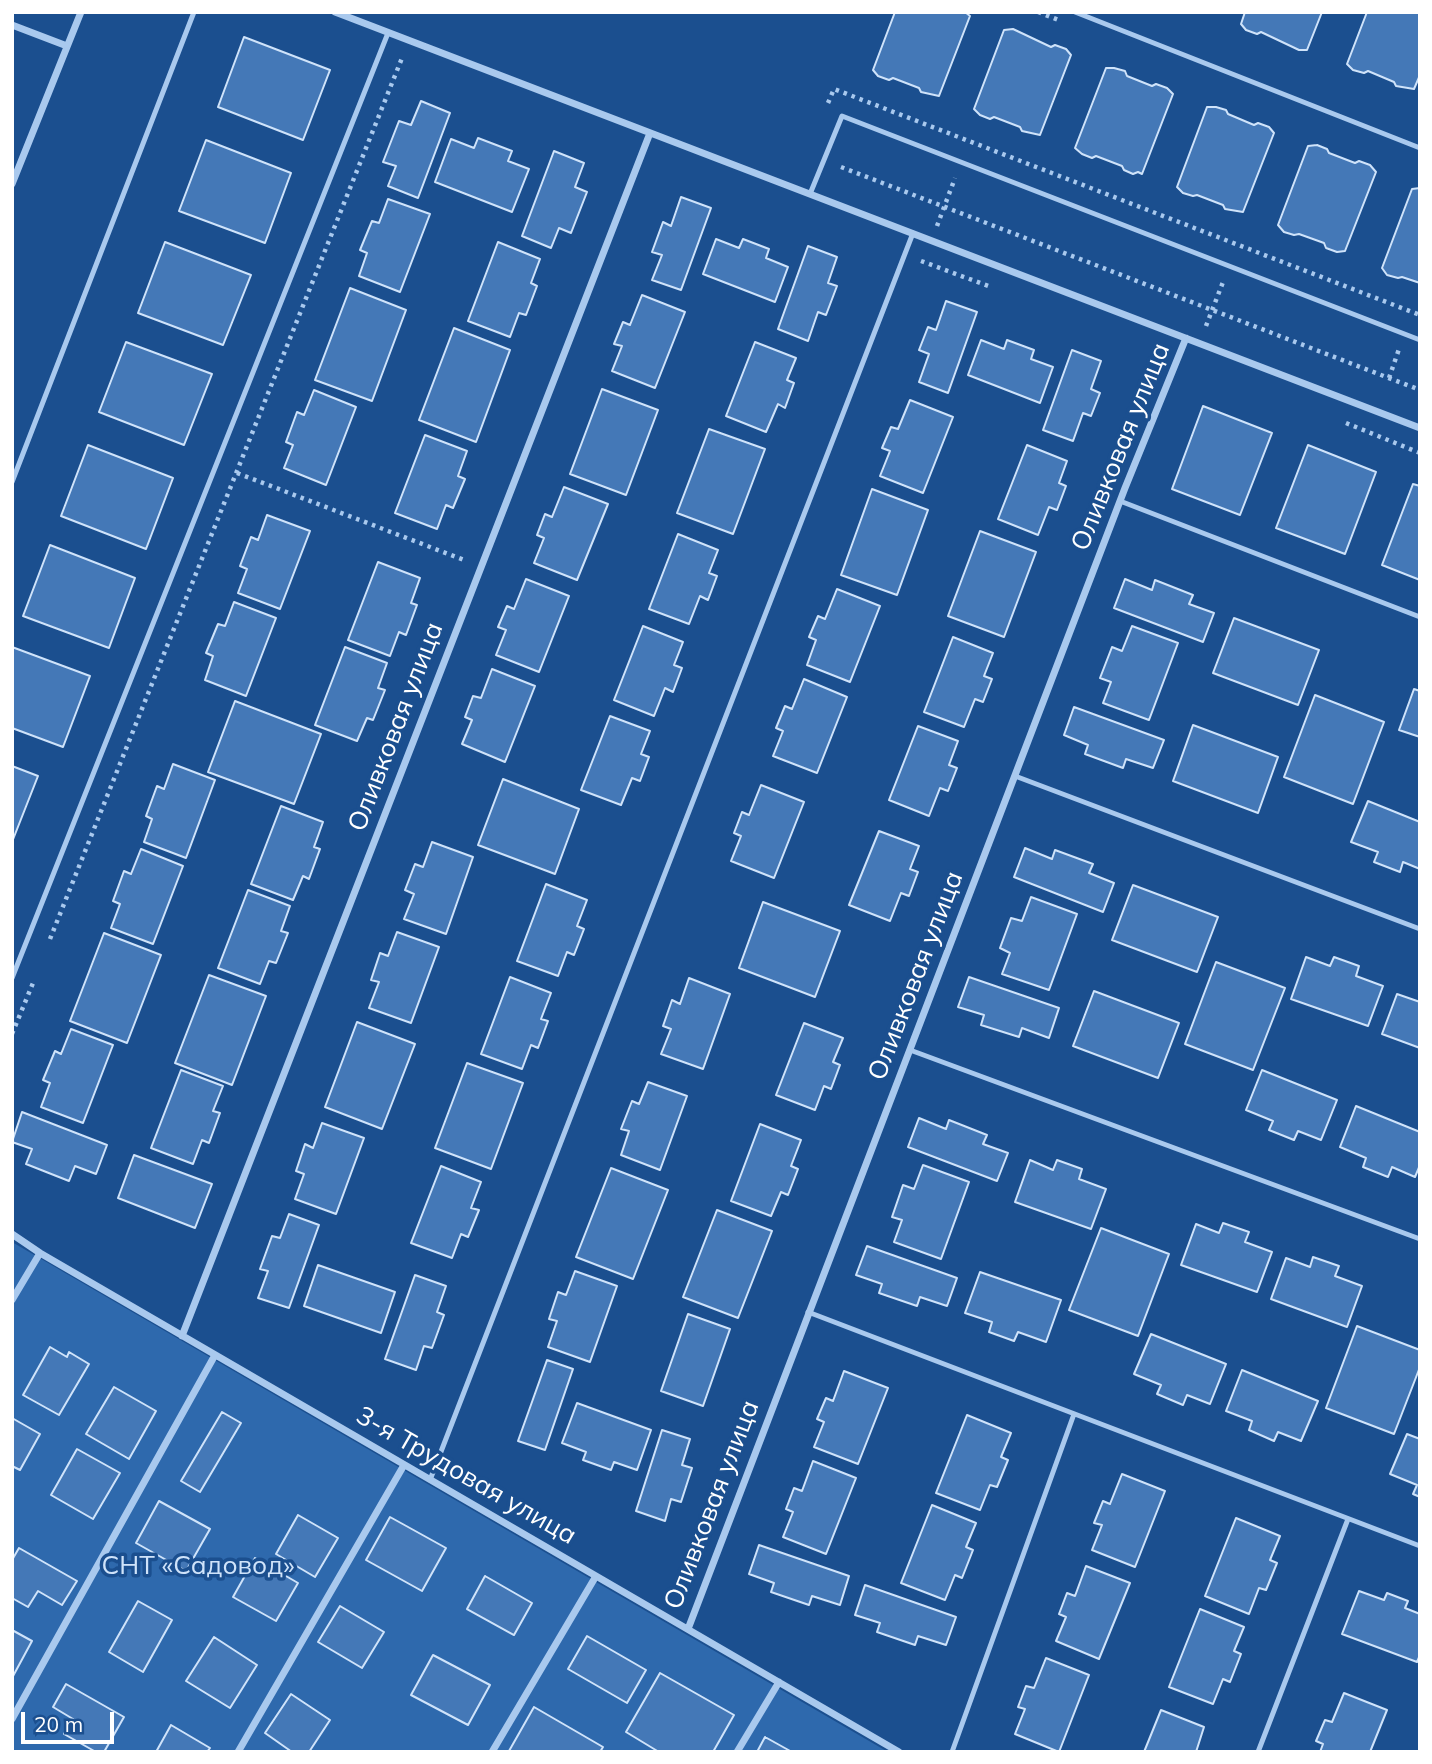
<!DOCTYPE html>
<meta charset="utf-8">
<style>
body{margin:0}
#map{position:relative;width:1432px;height:1764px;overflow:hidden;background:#1b4f8f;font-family:Mulish,sans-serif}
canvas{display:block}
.frame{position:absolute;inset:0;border:14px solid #fff;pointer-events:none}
.scale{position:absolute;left:21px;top:1712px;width:93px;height:32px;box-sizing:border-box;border:4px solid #fff;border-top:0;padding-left:9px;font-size:21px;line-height:24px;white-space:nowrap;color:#fff;-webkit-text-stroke:5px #1b4f8f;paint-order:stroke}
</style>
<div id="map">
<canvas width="1432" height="1764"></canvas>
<div class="frame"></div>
<div class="scale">20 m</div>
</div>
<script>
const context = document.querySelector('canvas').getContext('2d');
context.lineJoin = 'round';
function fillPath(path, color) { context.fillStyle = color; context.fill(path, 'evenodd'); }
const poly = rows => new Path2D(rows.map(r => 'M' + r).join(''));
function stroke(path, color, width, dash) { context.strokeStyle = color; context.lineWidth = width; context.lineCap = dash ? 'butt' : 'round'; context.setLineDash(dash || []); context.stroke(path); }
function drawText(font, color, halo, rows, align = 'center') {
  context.font = font + ' Mulish,sans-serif'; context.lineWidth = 7; context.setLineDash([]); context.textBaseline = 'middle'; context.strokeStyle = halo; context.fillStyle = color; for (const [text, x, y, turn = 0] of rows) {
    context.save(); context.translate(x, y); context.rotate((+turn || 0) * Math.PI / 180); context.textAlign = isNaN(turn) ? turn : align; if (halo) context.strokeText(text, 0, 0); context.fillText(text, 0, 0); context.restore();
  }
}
fillPath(poly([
 [12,1242,888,1752,12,1752]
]), '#2e69ad');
const building = poly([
 [895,12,965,12,970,16,939,96,921,92,919,88,893,78,889,80,878,76,873,70,895,12],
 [1245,12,1322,12,1307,50,1299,50,1261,32,1257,34,1246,30,1241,24,1245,12],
 [1367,12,1420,12,1420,75,1414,89,1396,86,1394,82,1368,71,1364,73,1353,70,1347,64,1367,12],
 [1013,29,1051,47,1055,45,1066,49,1071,55,1040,135,1022,131,1020,127,994,117,990,119,980,115,974,109,1004,30,1013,29],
 [244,37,330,70,303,140,218,107,244,37],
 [1106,68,1114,68,1125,71,1127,76,1152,86,1156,84,1167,88,1173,94,1142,174,1138,172,1133,174,1124,170,1122,166,1096,156,1092,158,1082,154,1075,148,1106,68],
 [421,101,450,113,418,198,388,186,396,166,383,162,399,121,411,125,421,101],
 [1207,107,1216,107,1226,110,1228,114,1254,125,1258,123,1269,127,1274,133,1243,212,1225,209,1223,205,1197,195,1193,196,1183,193,1177,187,1207,107],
 [478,138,512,151,508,161,529,169,512,212,435,182,451,139,474,148,478,138],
 [206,140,291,173,265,243,179,211,206,140],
 [1317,145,1327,149,1329,153,1355,163,1359,161,1370,165,1376,172,1345,251,1337,252,1326,248,1324,243,1299,234,1294,235,1284,232,1278,225,1308,146,1317,145],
 [554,151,584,163,575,187,587,192,571,233,559,228,551,248,522,236,554,151],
 [1420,188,1420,283,1402,277,1398,278,1387,275,1382,268,1412,189,1420,188],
 [681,197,711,208,681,290,652,280,662,255,652,252,663,222,671,226,681,197],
 [388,199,430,214,400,292,359,276,367,253,360,250,372,221,379,223,388,199],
 [716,239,739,248,743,239,769,249,766,258,788,267,775,302,703,274,716,239],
 [165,242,251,275,223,345,138,313,165,242],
 [498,242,540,259,531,283,537,286,526,315,519,313,510,337,468,321,498,242],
 [808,246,837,257,828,283,837,286,826,315,818,312,808,341,778,329,808,246],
 [350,288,406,310,372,401,315,380,350,288],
 [642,295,685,312,655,388,612,371,622,346,614,344,623,322,630,325,642,295],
 [946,301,977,312,948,393,919,382,929,354,919,350,928,327,936,330,946,301],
 [454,328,510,350,476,442,419,420,454,328],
 [981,340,1004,349,1007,340,1034,350,1031,359,1053,367,1040,403,968,375,981,340],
 [126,342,212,374,184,445,99,412,126,342],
 [755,342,796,358,787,380,794,383,785,408,778,404,766,432,726,416,755,342],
 [1072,350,1101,361,1091,389,1100,393,1091,416,1083,413,1073,441,1043,430,1072,350],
 [602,389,658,410,626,495,570,474,602,389],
 [314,390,356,407,326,485,284,468,293,445,286,442,297,412,304,415,314,390],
 [910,400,953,417,923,493,880,476,890,451,882,448,891,427,898,429,910,400],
 [1203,406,1272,433,1240,515,1172,489,1203,406],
 [709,429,765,449,733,534,677,513,709,429],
 [425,435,467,451,458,476,465,479,453,508,446,505,437,529,395,513,425,435],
 [88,445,173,478,146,549,61,516,88,445],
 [1027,445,1067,461,1059,483,1066,486,1057,510,1049,507,1038,535,998,519,1027,445],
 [1308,445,1376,472,1345,554,1276,528,1308,445],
 [1413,484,1420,486,1420,580,1382,565,1413,484],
 [564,487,608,504,577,580,534,563,544,538,537,535,545,514,552,517,564,487],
 [872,489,928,510,897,595,841,575,872,489],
 [267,515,310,531,280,609,238,593,247,569,240,566,251,537,258,540,267,515],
 [980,531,1036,552,1004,637,948,616,980,531],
 [678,534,718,550,709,573,717,576,708,600,700,596,689,624,649,609,678,534],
 [50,545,135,578,109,648,23,616,50,545],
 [378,562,420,578,411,603,417,605,406,635,399,632,390,656,348,640,378,562],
 [526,579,569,596,539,672,496,655,506,630,498,627,507,606,514,609,526,579],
 [1125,579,1152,590,1155,580,1193,595,1189,604,1214,613,1203,642,1114,608,1125,579],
 [837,589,880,606,850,682,807,665,816,640,809,637,818,616,825,619,837,589],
 [234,602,276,618,246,696,205,680,213,656,206,653,218,624,225,626,234,602],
 [1234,618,1319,650,1298,705,1213,673,1234,618],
 [643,626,683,642,674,665,682,668,673,692,665,688,654,716,614,700,643,626],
 [1132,626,1178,643,1149,720,1103,703,1111,682,1100,678,1112,647,1122,651,1132,626],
 [953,637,993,653,984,676,992,679,983,702,975,699,964,727,924,712,953,637],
 [12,647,90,676,63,747,12,728,12,647],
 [345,647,387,663,378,688,385,690,373,720,367,718,357,741,315,725,345,647],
 [492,669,535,686,505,762,462,744,472,720,465,717,473,696,481,698,492,669],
 [804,679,847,697,817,773,773,756,783,731,776,728,785,706,792,709,804,679],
 [1414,689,1420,691,1420,737,1399,730,1414,689],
 [1315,695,1384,722,1353,804,1284,777,1315,695],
 [235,701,321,734,294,804,208,772,235,701],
 [1074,707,1164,740,1153,768,1126,759,1123,768,1085,754,1088,745,1064,735,1074,707],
 [610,716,650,731,641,754,649,757,640,781,632,778,621,805,581,790,610,716],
 [1193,725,1278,757,1258,813,1173,781,1193,725],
 [918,726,958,741,949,765,957,768,948,791,940,788,929,816,889,800,918,726],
 [173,764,215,780,186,858,144,842,152,819,146,816,157,786,164,789,173,764],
 [12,766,38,776,12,842,12,766],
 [503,779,579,809,555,874,478,845,503,779],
 [761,785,804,802,774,878,731,861,741,836,734,833,742,812,749,815,761,785],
 [1368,801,1420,822,1420,869,1403,862,1400,872,1374,862,1378,852,1351,842,1368,801],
 [281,806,323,822,314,847,320,849,309,879,303,876,293,900,251,884,281,806],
 [879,831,919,846,910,869,918,872,909,896,901,893,890,921,849,905,879,831],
 [432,842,473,857,446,934,404,919,414,894,405,890,415,864,423,867,432,842],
 [1025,848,1052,859,1055,850,1093,864,1089,873,1114,883,1103,912,1014,877,1025,848],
 [141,849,183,866,153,944,111,928,120,904,113,901,124,871,131,874,141,849],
 [546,884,587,900,577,926,584,929,574,955,567,952,558,976,517,961,546,884],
 [1133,885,1218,917,1197,972,1112,940,1133,885],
 [248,890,290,906,281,931,288,933,276,963,269,961,260,984,218,968,248,890],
 [1031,897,1077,914,1049,990,1002,974,1010,953,1000,948,1011,918,1022,921,1031,897],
 [763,902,840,931,815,997,739,968,763,902],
 [397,932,439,947,411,1023,369,1008,379,982,371,980,380,953,388,956,397,932],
 [104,933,161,955,127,1043,70,1021,104,933],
 [1306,957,1330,966,1334,957,1359,966,1356,976,1383,986,1368,1026,1291,999,1306,957],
 [1216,962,1285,988,1253,1070,1185,1044,1216,962],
 [209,975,266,996,232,1085,175,1063,209,975],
 [510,977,551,993,541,1019,548,1021,538,1048,531,1045,522,1069,481,1054,510,977],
 [969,977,1059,1008,1049,1038,1022,1028,1019,1037,981,1025,984,1015,958,1007,969,977],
 [689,978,730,994,703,1069,661,1054,671,1029,663,1026,672,1000,680,1004,689,978],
 [1094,991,1179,1023,1158,1078,1073,1046,1094,991],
 [1397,994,1420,1002,1420,1048,1382,1034,1397,994],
 [357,1022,415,1044,382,1129,325,1107,357,1022],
 [804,1023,843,1038,833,1062,840,1065,831,1089,824,1086,815,1110,776,1095,804,1023],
 [71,1029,113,1045,83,1123,41,1107,50,1083,43,1080,55,1051,61,1054,71,1029],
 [467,1063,523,1083,491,1169,435,1148,467,1063],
 [181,1070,223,1086,213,1111,220,1113,209,1143,202,1140,193,1164,151,1148,181,1070],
 [1262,1070,1337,1100,1321,1140,1298,1131,1294,1140,1269,1130,1273,1121,1246,1110,1262,1070],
 [648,1082,687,1096,660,1170,621,1155,629,1131,621,1129,632,1101,639,1104,648,1082],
 [1356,1106,1420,1132,1420,1165,1415,1177,1392,1167,1388,1177,1363,1167,1366,1158,1340,1147,1356,1106],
 [22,1112,107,1145,96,1174,75,1166,69,1181,26,1164,32,1149,12,1142,22,1112],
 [919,1118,946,1129,949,1120,987,1135,983,1144,1008,1153,997,1181,908,1147,919,1118],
 [322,1123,364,1138,336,1214,295,1199,304,1174,296,1171,305,1144,313,1148,322,1123],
 [760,1124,801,1140,791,1166,798,1169,788,1195,781,1192,771,1216,731,1201,760,1124],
 [134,1155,212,1184,195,1228,118,1198,134,1155],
 [1030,1160,1053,1170,1057,1160,1082,1169,1079,1179,1106,1189,1091,1229,1015,1202,1030,1160],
 [923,1165,969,1182,941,1259,894,1242,902,1220,892,1217,903,1185,914,1189,923,1165],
 [441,1166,481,1182,471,1208,479,1210,468,1237,461,1234,452,1258,411,1243,441,1166],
 [611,1168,668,1190,633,1279,576,1257,611,1168],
 [717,1210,772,1231,738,1318,683,1297,717,1210],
 [289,1214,319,1225,289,1308,258,1298,268,1271,260,1269,272,1236,280,1238,289,1214],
 [1223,1223,1249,1232,1245,1242,1272,1252,1257,1292,1181,1265,1196,1224,1219,1233,1223,1223],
 [1101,1228,1169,1254,1138,1336,1069,1310,1101,1228],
 [867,1246,957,1278,947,1306,920,1297,917,1306,879,1293,882,1284,856,1275,867,1246],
 [1313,1257,1339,1266,1335,1276,1362,1286,1347,1327,1271,1299,1286,1258,1310,1267,1313,1257],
 [318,1265,395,1292,381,1333,304,1306,318,1265],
 [575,1271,617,1286,590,1362,548,1347,557,1321,549,1319,558,1292,566,1295,575,1271],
 [980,1272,1061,1300,1046,1342,1018,1332,1014,1341,989,1332,992,1322,965,1313,980,1272],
 [415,1275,446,1286,437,1312,444,1315,432,1348,424,1346,416,1370,385,1359,415,1275],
 [688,1314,730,1329,703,1406,661,1391,688,1314],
 [1357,1326,1420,1350,1420,1367,1394,1434,1326,1408,1357,1326],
 [1151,1334,1226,1364,1210,1404,1187,1395,1183,1405,1157,1394,1161,1385,1134,1374,1151,1334],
 [50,1347,67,1357,69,1352,89,1364,59,1415,23,1395,50,1347],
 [547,1360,573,1369,545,1450,518,1441,547,1360],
 [1242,1370,1318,1401,1301,1441,1278,1432,1274,1441,1249,1430,1252,1421,1226,1411,1242,1370],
 [844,1371,888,1388,858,1464,814,1447,824,1422,817,1419,826,1398,833,1401,844,1371],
 [114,1387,156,1411,129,1459,86,1434,114,1387],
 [577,1403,651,1430,637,1470,614,1462,611,1470,583,1460,586,1452,562,1443,577,1403],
 [222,1412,241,1423,200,1492,181,1481,222,1412],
 [967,1415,1011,1433,1001,1457,1008,1460,997,1487,990,1485,980,1510,936,1493,967,1415],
 [12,1418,40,1434,20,1470,12,1466,12,1418],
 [662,1430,690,1439,682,1465,692,1468,681,1502,671,1499,665,1521,636,1511,662,1430],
 [1407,1434,1420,1439,1420,1497,1413,1494,1417,1485,1390,1474,1407,1434],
 [77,1449,120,1473,93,1519,51,1495,77,1449],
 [813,1461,856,1478,826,1554,783,1537,793,1512,786,1509,794,1488,802,1491,813,1461],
 [1122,1474,1165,1491,1135,1567,1092,1550,1102,1525,1094,1523,1103,1501,1110,1504,1122,1474],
 [159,1501,210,1529,186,1571,136,1543,159,1501],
 [932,1505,976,1523,966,1547,973,1550,962,1578,955,1575,945,1600,901,1583,932,1505],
 [298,1515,338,1538,315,1577,276,1554,298,1515],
 [390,1517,446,1548,422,1591,366,1560,390,1517],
 [1236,1518,1280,1536,1270,1560,1277,1563,1266,1590,1259,1588,1249,1614,1205,1596,1236,1518],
 [759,1545,849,1576,840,1605,812,1596,809,1605,771,1592,774,1583,749,1574,759,1545],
 [19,1548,77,1581,62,1605,38,1591,28,1607,12,1598,12,1560,19,1548],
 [255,1558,298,1583,276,1621,233,1597,255,1558],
 [1086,1566,1130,1583,1099,1659,1056,1641,1066,1617,1059,1614,1067,1593,1075,1596,1086,1566],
 [485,1576,532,1603,514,1635,467,1609,485,1576],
 [865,1585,956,1617,946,1645,918,1636,915,1645,877,1632,880,1623,855,1615,865,1585],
 [1359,1591,1384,1600,1387,1593,1408,1601,1405,1608,1420,1614,1420,1655,1417,1662,1342,1634,1359,1591],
 [138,1601,172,1620,143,1672,109,1652,138,1601],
 [340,1606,384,1632,362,1668,318,1642,340,1606],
 [1200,1609,1244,1627,1234,1651,1241,1654,1230,1682,1223,1679,1213,1704,1169,1687,1200,1609],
 [12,1630,32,1641,12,1678,12,1630],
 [587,1636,646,1670,627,1703,568,1669,587,1636],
 [214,1637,257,1665,230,1708,186,1681,214,1637],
 [433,1655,490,1685,468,1725,411,1695,433,1655],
 [1046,1658,1089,1675,1059,1752,1015,1734,1025,1709,1018,1707,1026,1686,1034,1688,1046,1658],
 [660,1673,734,1715,713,1752,659,1752,626,1732,660,1673],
 [66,1684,124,1717,104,1752,96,1752,64,1734,73,1719,53,1707,66,1684],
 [1344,1693,1387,1710,1370,1752,1320,1752,1323,1744,1316,1741,1325,1720,1332,1722,1344,1693],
 [291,1694,330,1720,309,1752,292,1752,265,1733,291,1694],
 [534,1707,603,1747,600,1752,509,1751,534,1707],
 [1161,1710,1204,1727,1196,1752,1144,1752,1161,1710],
 [171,1725,210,1748,207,1752,156,1752,171,1725],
 [765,1737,792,1752,757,1752,765,1737]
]);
fillPath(building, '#4478b7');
stroke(building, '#cfe3fa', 2);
stroke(poly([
 [1038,12,1061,21],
 [828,103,834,89,1420,315],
 [841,167,1420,390],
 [937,226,955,178],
 [921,261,991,287],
 [1206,326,1223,282],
 [1389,378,1399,349],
 [1346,423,1420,453],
 [237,473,464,560],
 [50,939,402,58,404,59],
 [12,1034,33,983]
]), '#a9c9ee', 4.5, [3.5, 5]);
stroke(poly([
 [1075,12,1420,148],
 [810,194,842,116,1420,340],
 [12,482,194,12],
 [1120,501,1420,617],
 [1015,776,1420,929],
 [12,978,388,33],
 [910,1050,1420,1239],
 [808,1312,1420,1546],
 [430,1480,913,233],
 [952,1752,1074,1414],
 [1258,1752,1348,1519]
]), '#a9c9ee', 5);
stroke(poly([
 [335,12,1420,428],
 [12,25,67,46],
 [12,184,81,12],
 [12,1234,40,1253,899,1752],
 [12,1300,40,1253],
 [182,1336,650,133],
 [688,1629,1125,488,1186,338],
 [12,1719,215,1355],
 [238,1752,404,1465],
 [492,1752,596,1576],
 [737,1752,779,1682]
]), '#a9c9ee', 7);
drawText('26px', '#fff', '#1b4f8f', [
 ["Оливковая улица",1121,447,-68],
 ["Оливковая улица",396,727,-69],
 ["Оливковая улица",916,976,-69],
 ["3-я Трудовая улица",466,1476,30],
 ["Оливковая улица",712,1505,-69]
]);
drawText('26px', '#cfe3fa', '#1b4f8f', [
 ["СНТ «Садовод»",198,1566]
]);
</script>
